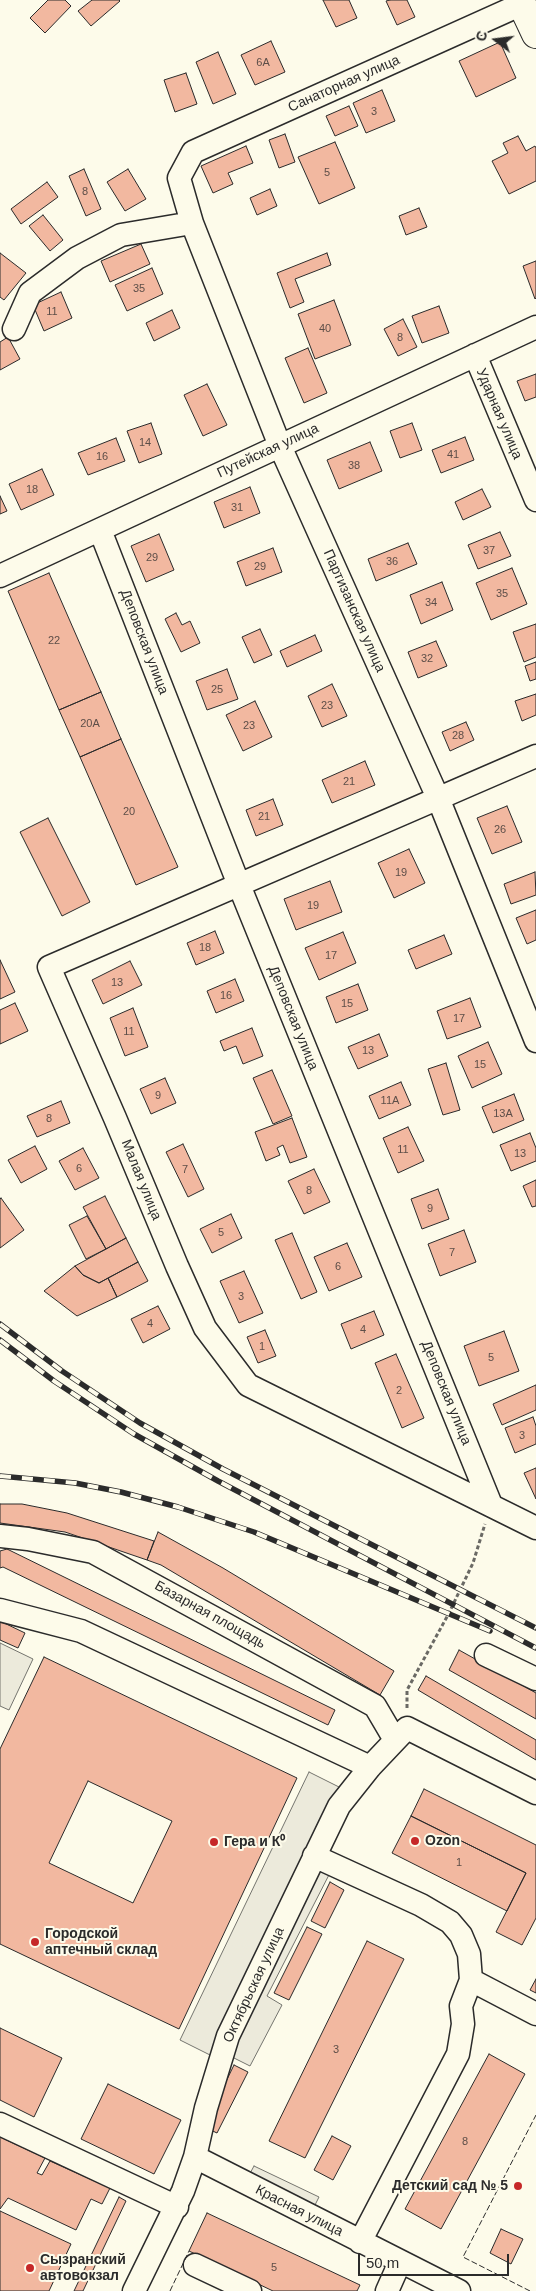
<!DOCTYPE html>
<meta charset="utf-8">
<style>
body{margin:0}
#map{position:relative;width:536px;height:2291px;overflow:hidden;background:#fdfbea;font-family:Arial,sans-serif}
canvas{display:block}
.north{position:absolute;left:471px;top:15px;width:50px;height:50px;-webkit-text-stroke:4px #fdfbea;paint-order:stroke;rotate:285deg;font-size:14px;font-weight:700;line-height:20px;text-align:center;color:#2b2b2b}
.north::after{content:'';display:block;margin:auto;width:18px;height:22px;background:#2b2b2b;clip-path:polygon(50% 0,100% 100%,50% 72%,0 100%)}
.scale{position:absolute;left:358px;top:2254px;width:151px;height:22px;box-sizing:border-box;border:2px solid #2b2b2b;border-top:0;padding-left:6px;font-size:15px;line-height:18px;white-space:nowrap;color:#2b2b2b;-webkit-text-stroke:4px #fdfbea;paint-order:stroke}
</style>
<div id="map">
<canvas width="536" height="2291"></canvas>
<div class="north">С</div>
<div class="scale">50 m</div>
</div>
<script>
const context = document.querySelector('canvas').getContext('2d');
context.lineJoin = 'round';
function fillPath(path, color) { context.fillStyle = color; context.fill(path, 'evenodd'); }
const poly = rows => new Path2D(rows.map(r => 'M' + r).join(''));
function stroke(path, color, width, dash) { context.strokeStyle = color; context.lineWidth = width; context.lineCap = dash ? 'butt' : 'round'; context.setLineDash(dash || []); context.stroke(path); }
function drawText(font, color, halo, rows, align = 'center') {
  context.font = font + ' Arial,sans-serif'; context.lineWidth = 4; context.setLineDash([]); context.textBaseline = 'middle'; context.strokeStyle = halo; context.fillStyle = color; for (const [text, x, y, turn = 0] of rows) {
    context.save(); context.translate(x, y); context.rotate((+turn || 0) * Math.PI / 180); context.textAlign = isNaN(turn) ? turn : align; if (halo) context.strokeText(text, 0, 0); context.fillText(text, 0, 0); context.restore();
  }
}
const parking = poly([
 [0,1643,33,1659,9,1710,0,1706,0,1643],
 [309,1772,341,1788,212,2056,180,2040,309,1772],
 [316,1859,333,1867,267,1996,282,2005,250,2066,230,2056,316,1859],
 [254,2166,319,2197,312,2211,247,2179,254,2166]
]);
fillPath(parking, '#eceadb');
stroke(parking, '#74746e', 1);
const building = poly([
 [48,0,65,0,71,6,45,33,30,18,48,0],
 [92,0,119,0,120,1,91,26,78,11,92,0],
 [323,0,349,0,357,18,336,27,323,0],
 [390,0,407,0,415,17,397,25,386,1,390,0],
 [271,41,285,72,255,85,241,55,271,41],
 [500,42,516,78,476,97,459,61,500,42],
 [218,52,236,94,213,104,196,62,218,52],
 [186,73,197,104,175,112,164,80,186,73],
 [382,90,395,121,366,133,353,103,382,90],
 [349,106,358,126,335,136,326,116,349,106],
 [285,134,295,162,279,168,269,140,285,134],
 [518,136,526,151,535,146,536,148,536,181,509,194,492,161,508,153,503,143,518,136],
 [335,142,355,188,319,204,298,157,335,142],
 [246,146,253,163,228,173,233,184,213,193,201,166,246,146],
 [84,169,101,209,86,216,69,176,84,169],
 [128,169,146,199,125,211,107,182,128,169],
 [47,182,58,197,21,224,11,209,47,182],
 [270,189,277,206,257,215,250,198,270,189],
 [419,208,427,227,406,235,399,216,419,208],
 [43,215,63,240,50,251,29,226,43,215],
 [141,244,150,264,110,282,101,261,141,244],
 [0,253,26,273,4,300,0,297,0,253],
 [327,253,331,265,295,279,304,302,290,308,277,273,327,253],
 [536,261,536,298,535,299,523,266,536,261],
 [152,268,163,294,127,311,115,285,152,268],
 [61,292,72,318,44,331,33,305,61,292],
 [334,300,351,345,315,359,298,314,334,300],
 [439,306,449,333,422,343,412,316,439,306],
 [172,310,180,328,154,341,146,323,172,310],
 [403,319,417,347,398,356,384,329,403,319],
 [8,337,20,359,0,370,0,342,8,337],
 [308,348,327,393,304,403,285,358,308,348],
 [536,374,536,397,525,401,517,381,536,374],
 [207,384,227,425,203,436,184,395,207,384],
 [151,423,162,454,139,463,127,431,151,423],
 [412,423,422,450,400,458,390,431,412,423],
 [465,437,474,460,441,473,432,450,465,437],
 [116,438,125,461,88,475,78,453,116,438],
 [370,442,382,471,339,489,327,460,370,442],
 [42,469,54,495,21,510,9,484,42,469],
 [250,487,260,513,224,528,214,502,250,487],
 [482,489,491,507,463,520,455,502,482,489],
 [0,496,7,511,0,514,0,496],
 [500,532,511,556,478,569,468,545,500,532],
 [159,534,174,570,146,582,131,546,159,534],
 [408,543,417,564,376,581,368,559,408,543],
 [273,548,282,572,246,586,237,562,273,548],
 [512,568,527,604,491,620,476,583,512,568],
 [49,573,101,692,59,710,8,591,49,573],
 [442,582,453,610,421,624,410,595,442,582],
 [176,613,182,625,190,621,200,643,181,652,165,619,176,613],
 [536,624,536,657,524,662,513,632,536,624],
 [260,629,272,655,254,663,242,637,260,629],
 [315,635,322,651,287,667,280,651,315,635],
 [436,641,447,666,418,678,408,652,436,641],
 [536,662,536,679,530,681,525,666,536,662],
 [227,669,238,699,207,710,196,681,227,669],
 [332,684,347,716,322,727,308,696,332,684],
 [101,692,121,739,80,757,59,710,101,692],
 [536,694,536,715,522,721,515,701,536,694],
 [255,701,272,737,243,751,226,715,255,701],
 [466,722,474,740,450,751,442,732,466,722],
 [121,739,178,867,136,885,80,757,121,739],
 [365,761,375,785,332,803,322,780,365,761],
 [273,799,283,825,256,836,246,810,273,799],
 [507,806,522,842,492,854,477,818,507,806],
 [48,818,90,902,62,916,20,832,48,818],
 [409,849,425,883,394,898,378,863,409,849],
 [535,872,536,895,511,904,504,884,535,872],
 [330,881,342,912,296,930,284,899,330,881],
 [536,910,536,940,527,944,516,918,536,910],
 [215,931,224,953,196,965,187,943,215,931],
 [343,932,356,963,319,980,305,948,343,932],
 [444,935,452,954,416,969,408,950,444,935],
 [0,960,15,992,0,999,0,960],
 [130,961,142,985,103,1004,92,980,130,961],
 [235,979,244,1001,216,1013,207,991,235,979],
 [358,984,368,1010,336,1023,326,997,358,984],
 [470,998,481,1027,447,1039,437,1011,470,998],
 [15,1003,28,1031,0,1044,0,1010,15,1003],
 [133,1008,148,1047,125,1056,110,1018,133,1008],
 [252,1028,263,1056,243,1064,236,1046,224,1051,220,1041,252,1028],
 [379,1034,388,1056,358,1069,348,1047,379,1034],
 [488,1042,502,1074,472,1088,458,1056,488,1042],
 [446,1063,460,1110,443,1115,428,1069,446,1063],
 [272,1070,292,1116,273,1124,253,1078,272,1070],
 [165,1078,176,1103,151,1114,140,1089,165,1078],
 [401,1082,411,1105,379,1119,369,1096,401,1082],
 [514,1094,524,1120,493,1133,482,1107,514,1094],
 [61,1101,70,1123,37,1137,27,1116,61,1101],
 [292,1118,307,1157,290,1163,283,1145,277,1148,280,1155,266,1161,255,1132,292,1118],
 [408,1127,424,1161,398,1173,383,1138,408,1127],
 [530,1133,536,1148,536,1161,511,1171,500,1145,530,1133],
 [183,1144,204,1189,188,1197,166,1152,183,1144],
 [35,1146,47,1169,21,1183,8,1160,35,1146],
 [83,1148,99,1178,75,1190,59,1161,83,1148],
 [314,1169,330,1202,304,1214,288,1181,314,1169],
 [536,1180,536,1206,532,1207,523,1186,536,1180],
 [438,1189,449,1219,422,1229,411,1199,438,1189],
 [105,1196,126,1238,106,1249,83,1207,105,1196],
 [1,1198,24,1230,0,1248,0,1199,1,1198],
 [231,1214,242,1238,212,1253,200,1229,231,1214],
 [87,1216,106,1249,86,1259,69,1225,87,1216],
 [464,1230,476,1262,440,1276,428,1244,464,1230],
 [292,1233,317,1292,301,1299,275,1240,292,1233],
 [126,1238,138,1262,99,1283,83,1275,75,1266,126,1238],
 [347,1243,362,1277,329,1291,314,1257,347,1243],
 [138,1262,148,1281,117,1297,108,1278,138,1262],
 [75,1266,83,1275,99,1283,108,1278,117,1297,77,1316,44,1291,75,1266],
 [244,1271,263,1313,239,1323,220,1281,244,1271],
 [158,1306,170,1329,143,1343,131,1319,158,1306],
 [374,1311,384,1335,351,1349,341,1324,374,1311],
 [265,1330,276,1356,258,1363,247,1337,265,1330],
 [504,1331,519,1371,479,1386,464,1346,504,1331],
 [396,1354,424,1418,402,1428,375,1363,396,1354],
 [536,1385,536,1410,502,1425,493,1404,536,1385],
 [533,1417,536,1426,536,1444,515,1453,505,1428,533,1417],
 [536,1468,536,1499,524,1473,536,1468],
 [0,1504,22,1504,67,1513,154,1541,147,1560,65,1532,0,1523,0,1504],
 [158,1532,223,1568,394,1671,380,1695,161,1565,147,1560,158,1532],
 [7,1549,335,1710,328,1725,3,1567,0,1568,0,1551,7,1549],
 [0,1621,25,1633,18,1648,0,1640,0,1621],
 [459,1650,536,1693,536,1719,449,1670,459,1650],
 [44,1657,297,1778,179,2029,0,1944,0,1749,44,1657],
 [88,1781,172,1821,133,1903,49,1863,88,1781],
 [426,1676,536,1740,536,1760,418,1690,426,1676],
 [424,1789,536,1845,536,1918,522,1945,496,1932,526,1873,411,1816,424,1789],
 [411,1816,526,1873,507,1911,392,1853,411,1816],
 [330,1882,344,1890,325,1928,311,1921,330,1882],
 [307,1927,322,1934,289,2000,274,1993,307,1927],
 [367,1941,404,1959,305,2158,269,2141,367,1941],
 [536,1979,536,1993,530,1990,536,1979],
 [0,2028,62,2058,34,2117,0,2100,0,2028],
 [489,2054,525,2074,441,2229,405,2209,489,2054],
 [234,2065,248,2072,217,2133,204,2127,234,2065],
 [108,2084,181,2120,154,2174,81,2139,108,2084],
 [332,2136,351,2146,333,2180,314,2170,332,2136],
 [0,2137,45,2158,37,2173,42,2175,50,2161,110,2188,102,2204,91,2199,76,2230,8,2198,0,2209,0,2137],
 [119,2197,126,2201,83,2291,74,2291,119,2197],
 [0,2211,71,2244,49,2291,0,2291,0,2211],
 [207,2213,360,2285,357,2291,273,2291,189,2251,207,2213],
 [501,2229,523,2239,511,2264,490,2253,501,2229]
]);
fillPath(building, '#f2b8a0');
stroke(building, '#2b2b2b', 1);
const minor = poly([
 [522,4,193,152,179,178,192,223,280,446,438,798,536,1041],
 [14,329,30,293,77,258,121,235,192,223],
 [475,355,536,500],
 [100,530,239,885,491,1505],
 [0,576,536,327],
 [536,756,49,967,115,1118,177,1266,205,1328,248,1385,536,1528],
 [0,1536,28,1539,93,1552,375,1706,395,1740],
 [0,1610,81,1631,370,1767],
 [486,1655,536,1679],
 [314,1856,421,1905,450,1922,461,1935,469,1954,471,1980,461,2006,463,2024,458,2054,360,2242],
 [471,1980,536,2014],
 [0,2124,177,2207],
 [195,2157,459,2291],
 [195,2265,250,2291],
 [134,2291,183,2191,195,2157,206,2108,228,2036,339,1806,370,1767,407,1728,536,1793],
 [387,2291,400,2262]
]);
const major = poly([
 [520,0,536,34]
]);
stroke(minor, '#2b2b2b', 25);
stroke(major, '#2b2b2b', 30);
stroke(poly([
 [407,1708,407,1690,449,1613,473,1563,485,1524]
]), '#6a6964', 3, [4, 2.5]);
stroke(minor, '#fdfbea', 22);
stroke(major, '#fdfbea', 28);
const rail = poly([
 [0,1324,62,1371,140,1423,223,1469,536,1628],
 [0,1340,54,1381,134,1434,218,1481,536,1648],
 [0,1476,75,1483,121,1492,178,1507,254,1532,490,1631]
]);
stroke(rail, '#2b2b2b', 5.5);
stroke(rail, '#fdfbea', 4, [11]);
stroke(poly([
 [170,2291,189,2251],
 [530,2291,463,2257,536,2115]
]), '#2b2b2b', 1, [6, 2.5]);
for (const [x, y, r, color] of [
 [415,1841,5,"#c62828"],
 [214,1842,5,"#c62828"],
 [35,1942,5,"#c62828"],
 [518,2186,5,"#c62828"],
 [30,2268,5,"#c62828"]
]) { const dot = new Path2D(); dot.arc(x, y, r, 0, 2 * Math.PI); context.fillStyle = color; context.fill(dot); stroke(dot, '#fdfbea', 2); }
drawText('11px', '#5d4e48', null, [
 ["6А",263,63],
 ["3",374,112],
 ["5",327,173],
 ["8",85,192],
 ["35",139,289],
 ["11",52,312],
 ["40",325,329],
 ["8",400,338],
 ["14",145,443],
 ["41",453,455],
 ["16",102,457],
 ["38",354,466],
 ["18",32,490],
 ["31",237,508],
 ["37",489,551],
 ["29",152,558],
 ["36",392,562],
 ["29",260,567],
 ["35",502,594],
 ["34",431,603],
 ["22",54,641],
 ["32",427,659],
 ["25",217,690],
 ["23",327,706],
 ["20А",90,724],
 ["23",249,726],
 ["28",458,736],
 ["21",349,782],
 ["20",129,812],
 ["21",264,817],
 ["26",500,830],
 ["19",401,873],
 ["19",313,906],
 ["18",205,948],
 ["17",331,956],
 ["13",117,983],
 ["16",226,996],
 ["15",347,1004],
 ["17",459,1019],
 ["11",129,1032],
 ["13",368,1051],
 ["15",480,1065],
 ["9",158,1096],
 ["11А",390,1101],
 ["13А",503,1114],
 ["8",49,1119],
 ["11",403,1150],
 ["13",520,1154],
 ["6",79,1169],
 ["7",185,1170],
 ["8",309,1191],
 ["9",430,1209],
 ["5",221,1233],
 ["7",452,1253],
 ["6",338,1267],
 ["3",241,1297],
 ["4",150,1324],
 ["4",363,1330],
 ["1",262,1347],
 ["5",491,1358],
 ["2",399,1391],
 ["3",522,1436],
 ["1",459,1863],
 ["3",336,2050],
 ["8",465,2142],
 ["5",274,2268]
]);
drawText('14px', '#2b2b2b', '#fdfbea', [
 ["Санаторная улица",344,84,-24],
 ["Ударная улица",499,414,67],
 ["Путейская улица",268,451,-25],
 ["Партизанская улица",354,611,66],
 ["Деповская улица",144,642,69],
 ["Деповская улица",293,1018,68],
 ["Малая улица",141,1180,68],
 ["Деповская улица",446,1393,68],
 ["Базарная площадь",210,1615,29],
 ["Октябрьская улица",254,1985,-65],
 ["Красная улица",299,2211,27]
]);
drawText('bold 14px', '#2b2b2b', '#fdfbea', [
 ["Ozon",425,1841],
 ["Гера и К⁰",224,1842],
 ["Городской",45,1934],
 ["аптечный склад",45,1950],
 ["Детский сад № 5",508,2186,"right"],
 ["Сызранский",40,2260],
 ["автовокзал",40,2276]
], 'left');
</script>
